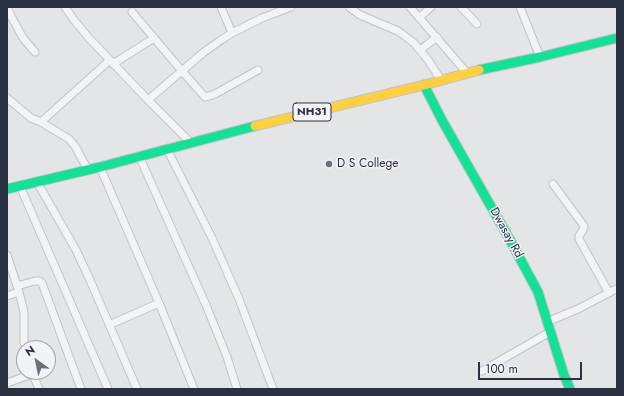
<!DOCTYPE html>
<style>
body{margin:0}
#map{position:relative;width:624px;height:396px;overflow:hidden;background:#e3e5e7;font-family:Jost,sans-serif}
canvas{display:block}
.frame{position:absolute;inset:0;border:8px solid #2a3140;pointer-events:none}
.north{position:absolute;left:16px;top:340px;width:40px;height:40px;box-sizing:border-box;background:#f1f3f7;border:1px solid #a1a5ae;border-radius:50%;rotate:327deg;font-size:11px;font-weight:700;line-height:16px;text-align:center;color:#2a3140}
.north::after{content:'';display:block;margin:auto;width:14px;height:18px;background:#6b707a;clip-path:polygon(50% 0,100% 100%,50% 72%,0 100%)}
.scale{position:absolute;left:478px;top:362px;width:104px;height:18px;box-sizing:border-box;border:2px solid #2a3140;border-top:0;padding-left:5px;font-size:12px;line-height:14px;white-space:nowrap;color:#2a3140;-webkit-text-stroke:3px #f1f3f7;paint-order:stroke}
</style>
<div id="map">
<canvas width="624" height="396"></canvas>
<div class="frame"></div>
<div class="north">N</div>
<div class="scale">100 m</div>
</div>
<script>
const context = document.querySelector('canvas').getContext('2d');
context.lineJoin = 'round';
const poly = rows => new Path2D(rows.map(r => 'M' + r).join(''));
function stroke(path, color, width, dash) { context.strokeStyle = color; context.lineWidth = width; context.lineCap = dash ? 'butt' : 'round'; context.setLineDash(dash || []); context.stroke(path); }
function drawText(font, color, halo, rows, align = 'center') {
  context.font = font + ' Jost,sans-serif'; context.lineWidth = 3; context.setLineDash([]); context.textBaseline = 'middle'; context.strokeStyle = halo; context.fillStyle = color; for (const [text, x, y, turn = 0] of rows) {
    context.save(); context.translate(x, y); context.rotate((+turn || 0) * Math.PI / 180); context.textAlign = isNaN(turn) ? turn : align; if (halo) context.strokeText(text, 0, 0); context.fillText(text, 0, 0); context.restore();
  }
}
const street = poly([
 [7,7,12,18,23,38,35,52],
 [65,7,74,20,88,37,148,100,191,143],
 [221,7,232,33],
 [349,7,360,15,398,31,414,43,428,60,441,80],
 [410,7,467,73],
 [461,7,477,24],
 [520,7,540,57],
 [132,12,182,71,205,97,209,96,215,94,258,70],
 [420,17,431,7],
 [420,50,437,37],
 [113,64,154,38],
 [7,98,31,118,41,122,69,139,75,146,88,170],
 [148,100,204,52,221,40,232,33,262,18,291,7],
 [41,122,110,60],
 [167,149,212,238,239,299,273,389],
 [139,156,206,305,227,357,237,389],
 [100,167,159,303,194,389],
 [37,182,76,250,90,280,137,389],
 [553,184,584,226,583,230,579,236,579,239,609,293],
 [20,186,108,389],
 [7,255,19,292,24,312,24,342,26,348],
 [17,286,35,281,39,281,42,283,81,389],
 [7,296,19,292],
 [547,322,580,308,614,290,617,289],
 [109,325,159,303],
 [482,371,550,332],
 [32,372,39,389],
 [7,383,32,374]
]);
const fast = poly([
 [479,70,540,57,617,38],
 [424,85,443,122,510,240,538,292,564,375,570,389],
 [7,189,100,167,255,126]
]);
const slow = poly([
 [255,126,424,85,479,70]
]);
stroke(street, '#c1c3c5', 9);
stroke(fast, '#c1c3c5', 11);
stroke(slow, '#c1c3c5', 11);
stroke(street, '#f2f3f5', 7);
stroke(fast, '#16e098', 9);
stroke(slow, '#ffcf43', 9);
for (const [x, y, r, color] of [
 [329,164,4,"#6b707a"]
]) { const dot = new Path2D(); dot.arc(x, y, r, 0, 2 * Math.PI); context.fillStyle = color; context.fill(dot); stroke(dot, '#f1f3f7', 1.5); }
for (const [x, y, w] of [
 [312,112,38]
]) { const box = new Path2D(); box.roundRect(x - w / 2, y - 9, w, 18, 3); context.fillStyle = '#f1f3f7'; context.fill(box); stroke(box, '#2a3140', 1); }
drawText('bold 11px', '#2a3140', null, [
 ["NH31",312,112]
]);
drawText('12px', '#2a3140', '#f1f3f7', [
 ["D S College",337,164]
], 'left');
drawText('12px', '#2a3140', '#f1f3f7', [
 ["Dwasay Rd",506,233,61]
]);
</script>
